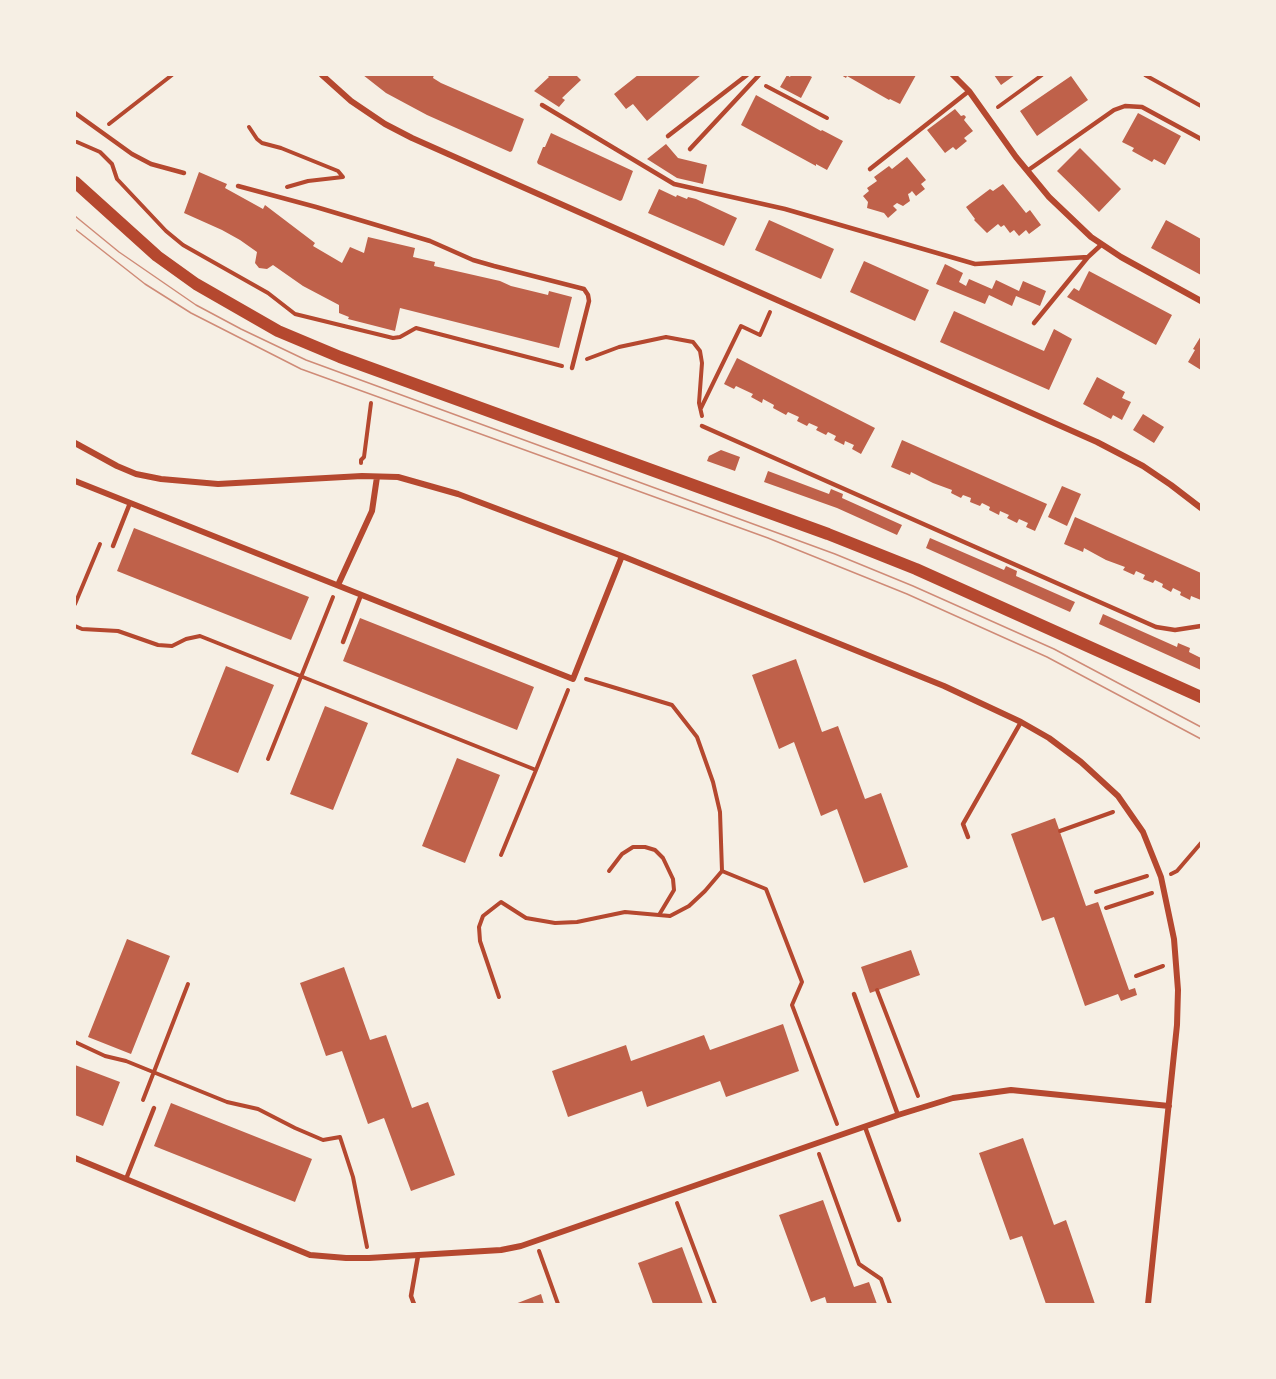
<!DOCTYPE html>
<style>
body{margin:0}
#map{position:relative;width:1276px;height:1379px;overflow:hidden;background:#f6efe4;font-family:Mulish,sans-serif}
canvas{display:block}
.frame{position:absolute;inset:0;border:76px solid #f6efe4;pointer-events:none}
</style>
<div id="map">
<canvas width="1276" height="1379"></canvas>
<div class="frame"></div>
</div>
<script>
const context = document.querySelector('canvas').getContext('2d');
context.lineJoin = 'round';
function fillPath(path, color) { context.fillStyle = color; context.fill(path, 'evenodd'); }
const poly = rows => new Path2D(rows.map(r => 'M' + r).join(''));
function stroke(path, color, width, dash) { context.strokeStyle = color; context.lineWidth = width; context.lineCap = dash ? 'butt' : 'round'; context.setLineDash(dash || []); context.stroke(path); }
fillPath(poly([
 [363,75,434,75,433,78,441,83,524,119,512,151,510,152,427,115,386,93],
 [547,75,576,75,581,80,562,98,565,100,559,107,534,91,549,77],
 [638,75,701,75,647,121,633,104,626,109,614,94],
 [787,75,790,77,791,75,808,75,812,77,801,98,780,87],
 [841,75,916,75,900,104,890,99,889,100,847,76,846,78],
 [994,75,1015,75,1001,85],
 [1071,76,1088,100,1037,136,1020,111],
 [756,95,821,131,822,130,843,141,827,170,816,164,816,166,741,125],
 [955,109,961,116,964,115,966,117,964,120,973,131,964,138,967,141,956,150,953,147,945,153,927,130],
 [1138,113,1181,136,1165,165,1154,159,1152,162,1132,151,1134,148,1122,142],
 [551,133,633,171,622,200,620,201,538,164,537,162,543,147,545,147],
 [666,144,678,158,707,165,703,184,677,178,647,159],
 [1080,148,1121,189,1099,212,1057,171],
 [907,157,926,180,921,184,925,189,916,196,912,191,910,193,908,194,910,201,903,206,897,203,893,206,897,210,888,218,884,213,867,208,868,202,863,196,869,191,867,188,877,181,874,177,889,166,892,169],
 [199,172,227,184,225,188,263,209,265,205,315,243,313,246,342,263,350,247,364,253,368,237,415,248,413,257,435,262,434,266,500,281,511,286,548,295,549,291,572,297,559,348,400,308,395,331,348,319,349,317,339,313,339,305,303,286,273,265,267,269,259,268,255,263,257,252,240,240,222,230,184,213],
 [1003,184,1026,213,1030,210,1041,225,1029,234,1026,230,1019,236,1014,230,1010,233,1004,225,1001,227,998,224,987,233,974,220,975,219,966,207,990,189,993,191],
 [659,189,676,197,677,195,687,199,688,197,696,199,737,218,724,246,648,213],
 [769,220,834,249,821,279,755,250],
 [1166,220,1201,239,1201,275,1151,248],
 [864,261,929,290,915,321,850,292],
 [945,264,963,273,959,282,966,286,969,279,992,289,996,280,1019,291,1023,281,1046,291,1040,306,1016,296,1012,306,989,295,985,304,936,284],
 [1089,271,1172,315,1156,345,1067,297,1074,288,1079,291],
 [954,311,1044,351,1054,329,1072,339,1049,390,940,342],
 [1201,336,1201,370,1188,362,1195,350,1193,349],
 [737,358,875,428,861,454,852,449,854,445,845,441,844,445,834,440,836,436,828,432,826,435,816,430,818,427,809,423,807,426,797,421,799,417,788,412,786,415,773,408,774,405,763,399,762,403,751,397,753,394,736,386,734,389,724,384],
 [1097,377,1125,392,1122,398,1131,402,1122,420,1113,415,1111,419,1083,404],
 [1143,414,1164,427,1154,443,1133,430],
 [902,440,1047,504,1035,531,1026,527,1028,523,1019,519,1017,523,1007,518,1009,515,1000,511,999,515,989,510,990,507,982,503,980,506,970,502,971,498,963,495,961,498,951,493,952,490,933,483,911,472,910,475,891,467],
 [721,450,740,457,735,471,707,461,709,456],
 [768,471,829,494,831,489,843,494,842,498,902,525,897,535,837,508,764,482],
 [1062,486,1081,494,1067,526,1048,517],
 [1075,517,1201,573,1201,600,1191,596,1190,600,1180,595,1181,592,1173,588,1171,592,1162,587,1163,584,1155,580,1153,583,1143,579,1145,575,1136,571,1134,575,1123,570,1125,567,1106,560,1084,548,1083,552,1064,544],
 [134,528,309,597,291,640,117,571],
 [930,538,1004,570,1006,566,1017,571,1016,576,1075,602,1070,612,926,548],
 [1103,614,1177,647,1178,643,1190,648,1189,652,1201,658,1201,670,1099,624],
 [360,618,534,687,517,730,343,661],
 [796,659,822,732,838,726,865,799,881,793,908,867,864,883,837,809,821,816,794,742,779,749,752,675],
 [226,666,274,685,238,773,191,754],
 [325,706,368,723,333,810,290,794],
 [457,758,500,775,465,863,422,846],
 [1055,818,1086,906,1098,902,1129,990,1135,988,1137,995,1121,1001,1118,994,1085,1006,1054,917,1042,921,1011,834],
 [127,939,170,956,131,1054,88,1037],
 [911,950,920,975,870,993,861,967],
 [344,967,370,1040,386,1035,412,1108,428,1102,455,1175,411,1191,384,1118,368,1124,342,1051,326,1056,300,983],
 [783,1024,799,1071,726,1097,720,1081,647,1107,642,1091,568,1117,552,1071,626,1045,631,1061,704,1035,710,1050],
 [75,1065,120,1082,103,1126,75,1115],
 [171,1103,312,1159,295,1202,154,1146],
 [1023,1138,1054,1225,1066,1220,1095,1304,1046,1304,1022,1236,1010,1240,979,1153],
 [823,1200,854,1287,869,1282,877,1304,827,1304,825,1297,811,1302,779,1215],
 [682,1247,703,1304,653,1304,638,1263],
 [541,1294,544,1304,515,1304]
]), '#bf614a');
stroke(poly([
 [1145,75,1201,106],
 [766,86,827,118],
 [998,107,1042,75],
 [109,124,172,75],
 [249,127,257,139,262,143,281,148,338,171,343,177,308,181,287,187],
 [77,142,100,152,112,164,117,179,166,231,183,245,268,293,295,314,393,338,400,337,416,328,562,366],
 [587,359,619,347,666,337,693,342,700,351,702,363,699,403,702,416],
 [701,408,741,326,760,335,770,312],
 [361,463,361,460,364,457,371,403],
 [75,604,100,544],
 [75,626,82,629,118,631,158,645,172,646,186,639,200,636,536,770,568,690],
 [268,759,333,597],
 [1060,831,1113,812],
 [501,855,536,770],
 [609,871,622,854,633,847,645,847,655,850,663,858,673,879,674,890,659,915],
 [722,871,766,889,802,982,792,1005,837,1124],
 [1171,874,1177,871,1201,843],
 [1096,892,1147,876],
 [1106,908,1152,893],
 [1136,976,1163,966],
 [877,990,918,1096],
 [499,997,480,941,479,927,483,916,501,902,526,918,555,923,577,922,625,912,670,916,689,906,705,891,722,871,720,812,713,782,697,737,672,705,586,679],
 [75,1042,105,1056,126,1061,227,1102,258,1109,295,1128,323,1140,340,1137,353,1177,367,1247],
 [143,1100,188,984],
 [819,1154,859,1264,881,1279,890,1304],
 [677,1203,715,1304],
 [539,1251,558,1304]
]), '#b5482f', 4);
stroke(poly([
 [542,105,674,184,785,209,975,264,1088,257],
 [75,113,132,154,151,164,184,173],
 [668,136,747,75],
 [690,149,759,75],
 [870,169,969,91],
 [1027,171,1114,110,1125,106,1142,107,1201,139],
 [238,186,316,207,430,241,473,260,494,266,584,289,588,295,589,301,572,368],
 [1034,323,1088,257,1101,245],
 [702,426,1156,627,1175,630,1201,626],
 [113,546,130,503],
 [343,642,361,595],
 [968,837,963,824,1021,722],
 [854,994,898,1115],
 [865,1127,899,1220],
 [126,1179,154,1108],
 [414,1304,411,1296,418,1256]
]), '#b5482f', 4.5);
stroke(poly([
 [322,75,351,101,385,124,412,138,1097,442,1143,466,1171,485,1201,508],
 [953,75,969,91,1016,157,1049,197,1091,237,1121,257,1201,301],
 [75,443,117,466,136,474,161,479,218,484,362,476,398,477,458,494,622,556,944,686,1021,722,1049,738,1081,762,1118,796,1143,832,1161,877,1174,939,1178,990,1177,1025,1148,1304],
 [75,481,573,679,622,556],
 [338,585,372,511,377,477],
 [75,1158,310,1255,346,1258,369,1258,501,1250,521,1246,898,1115,953,1098,1011,1090,1169,1106]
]), '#b5482f', 6);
stroke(poly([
 [75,182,157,256,196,284,278,331,340,357,828,534,916,569,1201,697]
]), '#b5482f', 12);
stroke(poly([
 [75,216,119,252,196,305,241,329,306,360,835,554,913,586,1054,649,1201,727],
 [75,229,145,284,191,313,301,369,768,538,907,594,1047,657,1201,739]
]), '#cf8b77', 1.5);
</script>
